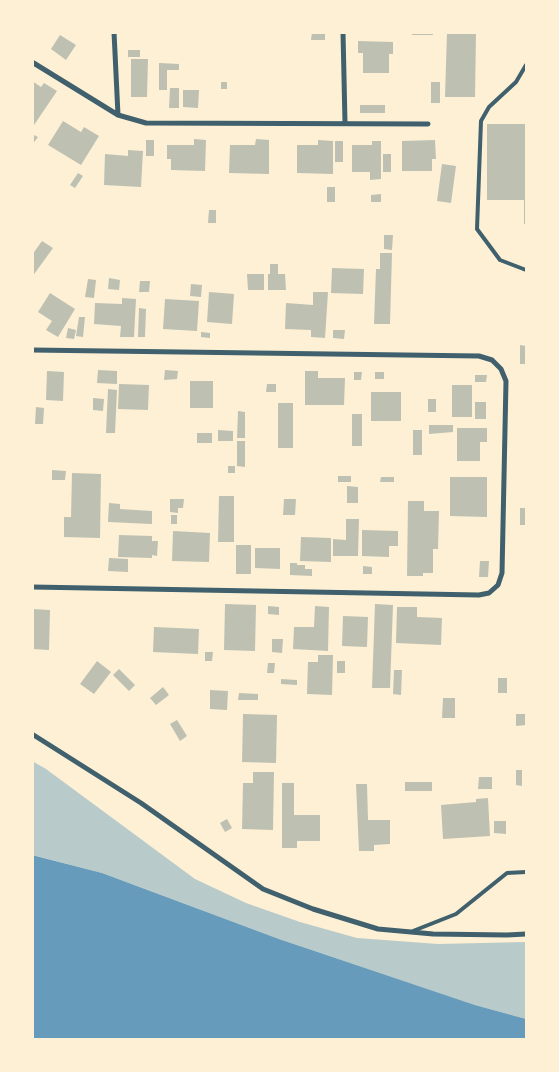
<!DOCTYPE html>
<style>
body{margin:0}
#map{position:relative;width:559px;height:1072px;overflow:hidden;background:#fdf0d5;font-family:"Roboto Serif",serif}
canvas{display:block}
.frame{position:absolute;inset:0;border:34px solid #fdf0d5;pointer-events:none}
</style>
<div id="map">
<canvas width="559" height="1072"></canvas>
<div class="frame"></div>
</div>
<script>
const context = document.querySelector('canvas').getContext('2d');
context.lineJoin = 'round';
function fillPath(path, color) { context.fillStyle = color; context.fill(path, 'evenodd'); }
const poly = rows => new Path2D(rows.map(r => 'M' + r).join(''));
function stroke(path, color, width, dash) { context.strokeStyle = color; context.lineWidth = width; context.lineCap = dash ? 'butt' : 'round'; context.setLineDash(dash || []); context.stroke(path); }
fillPath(poly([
 [32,761,46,769,195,879,246,903,300,922,357,938,438,944,526,942,526,1019,475,1005,279,939,102,873,33,855]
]), '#b9caca');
fillPath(poly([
 [32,855,102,873,279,939,475,1005,526,1019,526,1039,33,1039]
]), '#669bbc');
fillPath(poly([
 [312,32,325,32,325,40,311,40],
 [412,32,433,32,433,35,412,35],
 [447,32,476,32,475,97,445,97],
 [60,35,76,45,66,60,51,49],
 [358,41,393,42,393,54,389,54,389,73,363,73,363,53,358,53],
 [128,50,140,50,140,57,128,57],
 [131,59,148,59,147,97,131,97],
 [159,63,179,64,179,70,167,70,167,90,159,90],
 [32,81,41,87,44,83,57,91,32,128],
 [221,82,227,82,227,89,221,89],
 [431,82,440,82,440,103,431,103],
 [170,88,179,88,179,108,169,108],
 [183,90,199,90,198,108,183,107],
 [360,105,385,105,385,113,360,113],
 [63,121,81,132,84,127,99,136,81,165,48,145],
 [487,124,526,124,526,224,524,224,524,200,487,200],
 [32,134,38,137,32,145],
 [194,139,206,140,205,171,171,170,171,159,167,159,167,145,194,145],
 [256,139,269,140,269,174,229,173,230,145,255,145],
 [146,140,154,140,154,156,146,156],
 [318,140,333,141,333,174,297,173,297,145,318,145],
 [435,140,436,159,432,159,432,171,402,171,402,141],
 [335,141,343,141,343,162,335,162],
 [372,141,381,141,381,179,370,180,370,172,352,172,352,145,372,145],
 [128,150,143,151,141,187,104,185,105,154,128,156],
 [383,154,391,154,391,172,383,172],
 [442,164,456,166,451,203,437,201],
 [78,173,83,176,75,188,70,185],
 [327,187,335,187,335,202,327,202],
 [381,194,381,202,371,202,371,195],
 [209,210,216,210,216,223,208,223],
 [384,235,393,235,392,250,384,249],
 [42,241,53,248,32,277,32,255],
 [380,253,392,253,390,324,374,324,376,269,380,269],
 [270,264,278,264,278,274,285,274,286,290,268,290,268,274,270,274],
 [332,268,364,269,363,294,331,293],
 [247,274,264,274,264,290,248,290],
 [109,278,120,280,119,290,108,289],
 [88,279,96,280,94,298,85,297],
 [140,281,150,281,149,292,139,292],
 [191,284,202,285,201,297,190,296],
 [209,292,234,294,232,324,207,322],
 [313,292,328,292,325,338,311,337,311,330,285,329,286,303,313,305],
 [50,293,75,309,58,337,46,330,52,321,38,312],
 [122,298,136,299,134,337,120,337,121,326,94,324,95,303,122,304],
 [165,299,199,301,197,331,163,329],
 [139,308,146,309,145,337,138,337],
 [79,317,85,317,83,337,76,336],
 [68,328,76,330,74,339,66,338],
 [333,330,345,330,344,339,333,338],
 [201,332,210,333,210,338,201,337],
 [520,345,526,346,526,364,520,364],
 [98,370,117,371,117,384,97,383],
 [165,370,178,371,177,379,164,380],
 [47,371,64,372,63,401,46,400],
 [305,371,318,371,318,378,345,378,344,405,305,405],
 [354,372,362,372,361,380,354,380],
 [375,372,384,372,384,379,375,379],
 [475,375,487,375,486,382,475,382],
 [190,381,213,381,213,408,190,408],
 [119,384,149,385,148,410,118,409],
 [267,384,276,384,276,392,266,392],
 [452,385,472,385,472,417,452,417],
 [108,389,117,390,115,433,106,433],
 [371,392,401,392,401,421,371,421],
 [93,398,104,399,103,411,93,410],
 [428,399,436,399,436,412,428,412],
 [475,402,486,402,486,419,475,419],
 [278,403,293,403,293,448,278,448],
 [36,407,44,408,43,424,35,424],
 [238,411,245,412,245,438,237,438],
 [352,414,362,414,362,446,352,446],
 [429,425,453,425,453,432,429,434],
 [457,428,487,428,487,442,480,442,480,461,457,461],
 [218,430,233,431,233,441,218,441],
 [413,430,422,430,422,455,413,455],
 [197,433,212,433,212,443,197,443],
 [237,441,245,441,245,467,237,466],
 [228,466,235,466,235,473,228,473],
 [52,470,66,471,65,480,52,480],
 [72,473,101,474,100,538,64,537,64,517,71,517],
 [338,476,351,476,351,482,338,482],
 [381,477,394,477,394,482,380,482],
 [450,477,487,477,487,517,450,516],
 [347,486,358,487,358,503,347,503],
 [219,496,234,496,234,542,218,542],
 [170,499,184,499,183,508,178,508,178,513,170,512],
 [284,499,296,499,295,515,283,515],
 [408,501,424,501,424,511,439,511,438,549,433,549,433,573,423,573,423,576,407,576],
 [109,503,120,504,120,509,152,511,152,524,108,522],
 [520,508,526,508,526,525,520,525],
 [171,515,177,515,177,524,171,524],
 [346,519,359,519,358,556,333,556,333,539,346,540],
 [362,530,398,531,398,546,389,546,389,557,362,556],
 [173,531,210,533,209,562,172,561],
 [119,535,152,536,152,541,158,541,157,556,152,555,152,558,118,557],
 [301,537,331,538,331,562,300,561],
 [236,545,251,545,251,574,236,574],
 [255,548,280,548,280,569,255,568],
 [109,558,128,559,128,572,108,571],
 [480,561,489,561,488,577,479,577],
 [290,563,297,563,297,565,305,565,305,569,312,569,312,576,290,575],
 [363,566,372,567,372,574,363,574],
 [225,604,256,605,255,651,224,650],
 [375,604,393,605,390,688,372,688],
 [268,606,279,607,279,615,268,614],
 [315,606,329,607,328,651,293,649,294,627,314,627],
 [397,607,417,607,417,617,442,618,441,645,396,643],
 [32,609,50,610,49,650,32,649],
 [343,616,368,617,367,647,342,646],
 [154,627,199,629,198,654,153,652],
 [272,639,283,639,282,653,272,652],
 [205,652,213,652,212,661,205,661],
 [318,655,333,655,332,695,307,694,308,662,318,662],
 [97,661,111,672,94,694,80,684],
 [337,661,345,661,345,673,337,673],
 [268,663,275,663,274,673,267,673],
 [119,669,135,685,129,691,113,675],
 [394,670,402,670,401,695,393,694],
 [498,678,507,678,507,693,498,693],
 [281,679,297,680,297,685,281,684],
 [163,687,169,695,156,705,150,698],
 [210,690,228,691,227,710,210,709],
 [239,693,258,694,258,700,238,700],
 [443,698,455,698,455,718,442,718],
 [243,714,277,715,276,763,242,762],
 [516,714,526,714,526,725,516,726],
 [177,720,187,736,180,741,170,724],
 [516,770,522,770,522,786,516,785],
 [253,772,274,772,273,830,242,829,243,783,253,783],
 [479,777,492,777,492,789,478,789],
 [405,782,432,782,432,791,405,791],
 [282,783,294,783,294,815,320,815,320,841,297,841,297,848,282,848],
 [356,784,367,784,368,820,390,820,390,844,374,845,374,851,359,851],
 [488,798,490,836,443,839,441,805,476,802,476,799],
 [227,819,232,828,225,832,220,823],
 [494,821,506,821,506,834,494,833]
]), '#bec0b2');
stroke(poly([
 [526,65,516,82,489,107,481,121,477,229,500,260,526,270],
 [413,931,456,914,507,873,526,872]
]), '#3f606c', 4);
stroke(poly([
 [114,32,118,115],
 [343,32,345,123],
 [32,62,118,115,146,123,428,124],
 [32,350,479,356,492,360,501,369,506,381,502,573,498,585,489,593,479,595,32,587],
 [32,734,141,803,263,889,313,909,378,929,433,934,507,935,526,934]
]), '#3f606c', 5);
</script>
